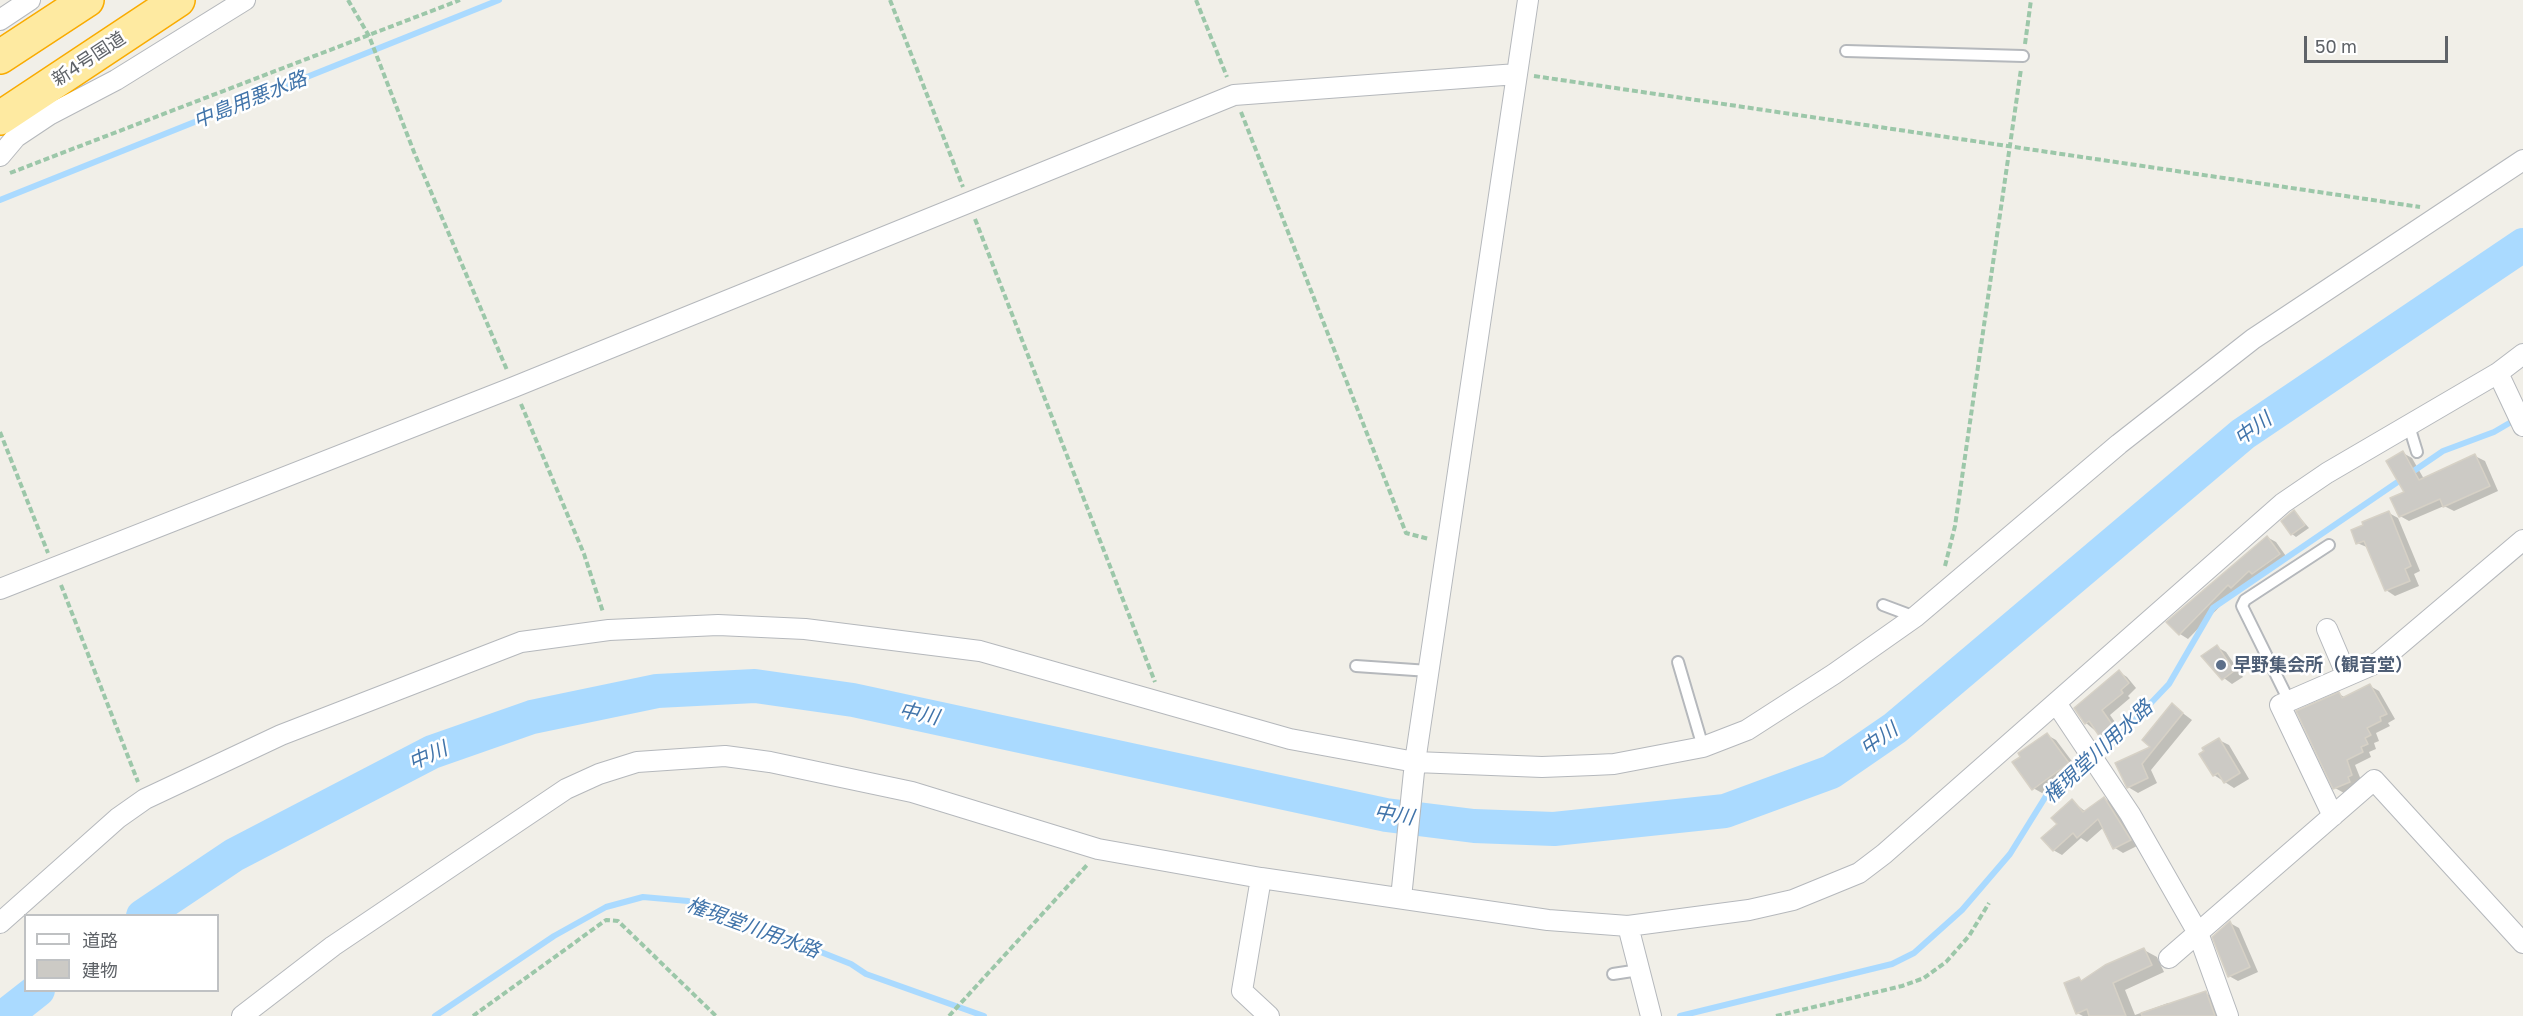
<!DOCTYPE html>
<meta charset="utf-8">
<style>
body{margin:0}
#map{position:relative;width:2523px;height:1016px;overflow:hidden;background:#f1efe8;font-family:"Golos Text","Noto Sans JP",sans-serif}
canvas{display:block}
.legend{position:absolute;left:24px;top:914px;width:195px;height:78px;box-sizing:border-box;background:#fff;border:2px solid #bfc1c3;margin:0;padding:8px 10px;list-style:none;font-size:18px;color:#5f6368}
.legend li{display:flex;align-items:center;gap:12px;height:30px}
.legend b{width:30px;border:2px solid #bfc1c3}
.scale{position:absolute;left:2304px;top:36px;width:144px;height:27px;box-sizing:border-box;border:3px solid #5f6368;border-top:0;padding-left:8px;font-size:18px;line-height:21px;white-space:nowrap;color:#5f6368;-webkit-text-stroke:4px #fff;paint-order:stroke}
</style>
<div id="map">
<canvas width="2523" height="1016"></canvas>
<ul class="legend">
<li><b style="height:8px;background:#fff"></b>道路</li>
<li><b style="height:16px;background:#cccac5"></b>建物</li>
</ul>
<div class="scale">50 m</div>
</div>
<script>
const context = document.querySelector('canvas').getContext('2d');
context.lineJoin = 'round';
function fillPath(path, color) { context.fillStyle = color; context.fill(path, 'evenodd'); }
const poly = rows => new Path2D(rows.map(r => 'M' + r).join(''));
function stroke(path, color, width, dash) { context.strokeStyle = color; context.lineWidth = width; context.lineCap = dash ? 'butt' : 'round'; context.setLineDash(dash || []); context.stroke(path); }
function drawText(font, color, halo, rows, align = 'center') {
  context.font = font + ' "Golos Text","Noto Sans JP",sans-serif'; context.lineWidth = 5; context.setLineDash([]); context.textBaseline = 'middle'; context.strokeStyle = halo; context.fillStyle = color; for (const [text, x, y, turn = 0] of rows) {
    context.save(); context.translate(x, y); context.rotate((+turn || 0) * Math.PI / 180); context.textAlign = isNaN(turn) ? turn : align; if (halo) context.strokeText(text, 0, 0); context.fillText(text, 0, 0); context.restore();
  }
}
fillPath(poly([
 [2403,453,2412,458,2424,479,2475,456,2485,461,2498,491,2454,511,2444,506,2409,521,2400,516,2406,492],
 [2295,512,2309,528,2296,537,2292,534],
 [2389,513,2398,518,2420,571,2414,574,2419,586,2395,596,2386,590,2369,548,2357,543],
 [2267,537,2276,542,2288,559,2261,578,2257,576,2240,592,2236,590,2188,639,2180,634],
 [2217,647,2226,652,2243,677,2232,684,2213,670,2203,656],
 [2119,672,2127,677,2136,688,2128,696,2130,698,2110,715,2124,735,2111,744,2086,723],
 [2370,686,2379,691,2395,719,2388,723,2390,726,2376,733,2379,741,2374,743,2376,749,2369,752,2371,757,2355,765,2361,780,2356,782,2358,788,2344,793,2335,788,2339,694,2346,698],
 [2172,705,2192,720,2151,770,2157,783,2138,793,2128,787,2117,764,2153,747],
 [2047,735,2056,740,2077,768,2042,793,2033,788],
 [2219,740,2229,745,2249,779,2234,788,2214,775],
 [2104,798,2113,804,2139,845,2123,853,2115,848,2104,827,2087,842,2081,838,2062,855,2053,850,2059,824,2072,801,2086,812],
 [2230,923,2239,928,2258,972,2238,981,2229,976],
 [2144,950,2157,957,2164,972,2125,990,2135,1015,2168,1003,2180,1010,2181,1016,2083,1016,2077,1013,2079,979,2083,981],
 [2206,993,2216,999,2222,1016,2199,1016]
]), '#0003');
stroke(poly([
 [0,200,499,0],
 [435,1016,554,936,606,907,643,897,688,901,725,914,851,964,866,974,984,1016],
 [1680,1016,1892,964,1914,953,1962,910,2010,854,2046,796,2110,746,2169,684,2213,608,2443,451,2494,432,2518,418]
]), '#aadaff', 6);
stroke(poly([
 [143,916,234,855,432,752,532,717,657,691,755,686,853,700,1386,815,1474,826,1554,829,1725,811,1831,772,1895,728,2243,434,2523,245],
 [5,1016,38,990]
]), '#aadaff', 34);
const building = poly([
 [2403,451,2419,480,2475,454,2490,486,2443,507,2440,499,2399,517,2390,498,2404,492,2386,461,2403,451],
 [2294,510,2305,525,2291,535,2281,521,2294,510],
 [2389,511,2411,566,2405,569,2410,581,2385,591,2364,541,2356,544,2351,530,2363,525,2362,522,2389,511],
 [2267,536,2280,554,2252,574,2249,571,2231,588,2228,585,2179,635,2166,622,2267,536],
 [2217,645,2234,671,2222,680,2201,656,2217,645],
 [2119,670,2129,683,2121,690,2123,693,2102,710,2116,730,2102,740,2089,721,2085,724,2074,708,2119,670],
 [2370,684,2387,714,2380,717,2381,721,2367,728,2371,735,2365,738,2368,744,2361,747,2363,752,2347,760,2352,775,2348,777,2350,782,2333,789,2296,711,2339,692,2342,698,2370,684],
 [2172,703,2183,713,2142,764,2148,778,2127,788,2115,763,2150,747,2142,740,2172,703],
 [2047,733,2069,763,2032,790,2012,762,2020,757,2018,753,2047,733],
 [2219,738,2240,773,2224,783,2218,773,2213,776,2199,754,2204,751,2202,748,2219,738],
 [2104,797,2131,840,2113,849,2098,819,2077,838,2073,833,2053,851,2041,838,2057,824,2051,818,2072,799,2083,812,2104,797],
 [2230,921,2250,967,2228,977,2212,937,2230,921],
 [2144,948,2152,965,2113,983,2126,1016,2089,1016,2087,1009,2076,1014,2064,983,2079,977,2081,981,2105,965,2144,948],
 [2206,991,2215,1016,2142,1016,2141,1013,2206,991]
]);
fillPath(building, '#cccac5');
stroke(building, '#d6d1c6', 1.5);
const service = poly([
 [1846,51,2023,56],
 [2409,426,2417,452],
 [1883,605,1915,617],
 [1678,662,1703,747],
 [1356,666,1429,671],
 [2289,701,2242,606,2245,600,2329,545],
 [1613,974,1639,970]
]);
const minor = poly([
 [0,20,30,0],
 [0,156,16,137,49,115,116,80,245,0],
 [2498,373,2523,426],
 [0,589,514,387,1234,95,1517,74],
 [2327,629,2347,676],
 [2056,703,2130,814,2198,933,2228,1016],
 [2333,816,2280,705,2379,662,2523,540],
 [1261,878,1242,991,1269,1016],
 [1401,898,1415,762,1528,0],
 [0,923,118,818,145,799,281,735,521,642,609,630,718,625,805,629,980,651,1290,739,1415,762,1542,767,1593,765,1614,764,1703,747,1747,730,1834,674,1915,617,2119,444,2253,339,2523,160],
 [1628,926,1651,1016],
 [2169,958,2374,780,2523,943],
 [242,1016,333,946,566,789,599,774,637,762,725,756,770,762,912,792,1098,849,1261,878,1548,920,1628,926,1749,910,1793,900,1859,873,1884,854,2283,503,2327,473,2498,373,2523,354]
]);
const trunk = poly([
 [0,57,87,0],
 [0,118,178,0]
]);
stroke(service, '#b5b8bc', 14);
stroke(minor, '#b5b8bc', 22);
stroke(trunk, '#f9ab00', 36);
stroke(poly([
 [348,0,369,36,414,152,507,370],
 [890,0,963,187],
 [1196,0,1227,77],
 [2025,44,2031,0],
 [1534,76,2420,207],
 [1241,112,1406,533,1429,539],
 [10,173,460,0],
 [975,219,1155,682],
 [521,404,584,554,603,612],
 [0,432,48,553],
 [1945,566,1955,526,2021,69],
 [61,585,138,782],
 [473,1016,606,920,618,921,716,1016],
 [949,1016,1088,864],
 [1776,1016,1902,986,1924,978,1946,962,1969,936,1989,903]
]), '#9cc7a9', 4, [6, 3]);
stroke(service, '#fff', 10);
stroke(minor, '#fff', 20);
stroke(trunk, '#feeaa1', 33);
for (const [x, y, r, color] of [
 [2221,665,6,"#5c6f8a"]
]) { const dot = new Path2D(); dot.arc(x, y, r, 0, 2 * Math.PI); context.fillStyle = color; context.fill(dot); stroke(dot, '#fff', 2); }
drawText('18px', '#5f6368', '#fff', [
 ["新4号国道",89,59,-33]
]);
drawText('bold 18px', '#4e5e75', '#fff', [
 ["早野集会所（観音堂）",2233,665]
], 'left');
drawText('italic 20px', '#4174aa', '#fff', [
 ["中島用悪水路",250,100,-22],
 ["中川",2253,429,-36],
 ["中川",919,714,12],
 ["中川",1879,739,-35],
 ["権現堂川用水路",2098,752,-43],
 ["中川",428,756,-24],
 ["中川",1394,815,9],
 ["権現堂川用水路",753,928,20]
]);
</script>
